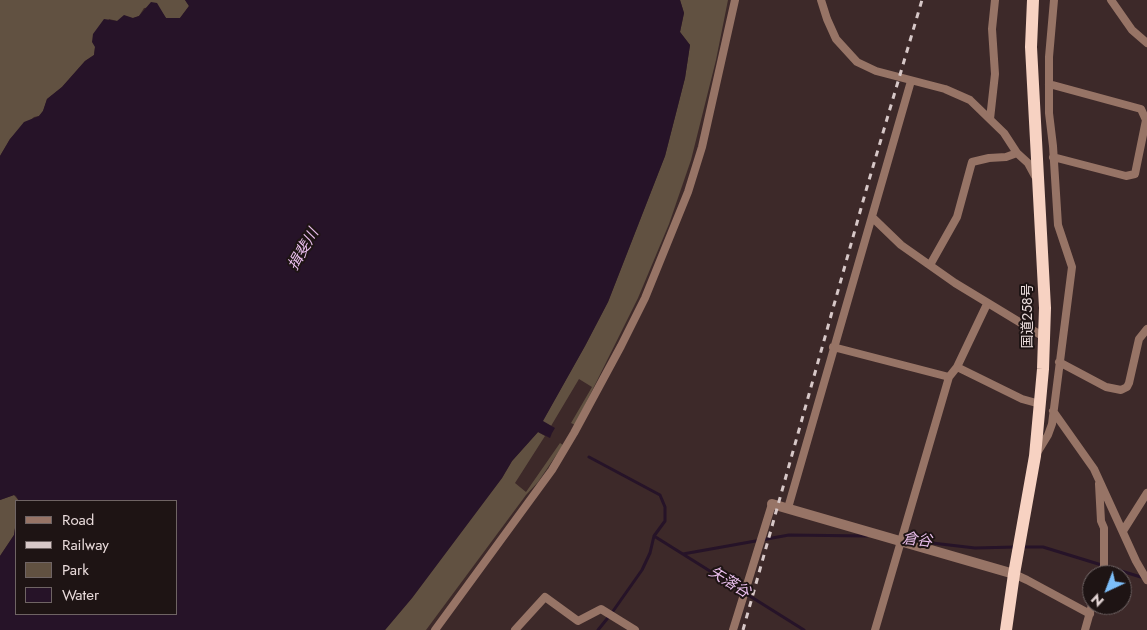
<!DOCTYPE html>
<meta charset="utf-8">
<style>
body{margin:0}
#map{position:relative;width:1147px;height:630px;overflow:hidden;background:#3d2929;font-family:Jost,sans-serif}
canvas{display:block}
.legend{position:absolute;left:15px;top:500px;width:162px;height:115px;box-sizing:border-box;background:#1e1414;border:1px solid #6f6464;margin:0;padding:6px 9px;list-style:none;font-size:15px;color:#e9dbdb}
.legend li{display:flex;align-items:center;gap:10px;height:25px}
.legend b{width:25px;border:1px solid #6f6464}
.north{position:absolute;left:1082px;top:565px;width:50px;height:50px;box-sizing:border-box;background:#1e1414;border:1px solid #6f6464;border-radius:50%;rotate:223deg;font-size:14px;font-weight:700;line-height:20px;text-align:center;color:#e9dbdb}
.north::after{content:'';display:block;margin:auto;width:18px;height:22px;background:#7cbef9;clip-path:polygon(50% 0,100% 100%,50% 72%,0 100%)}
</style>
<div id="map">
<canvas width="1147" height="630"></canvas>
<ul class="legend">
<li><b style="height:6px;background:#977466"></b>Road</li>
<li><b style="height:6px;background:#d7c8c8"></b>Railway</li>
<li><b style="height:14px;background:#615141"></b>Park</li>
<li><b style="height:14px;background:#261328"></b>Water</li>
</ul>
<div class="north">N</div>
</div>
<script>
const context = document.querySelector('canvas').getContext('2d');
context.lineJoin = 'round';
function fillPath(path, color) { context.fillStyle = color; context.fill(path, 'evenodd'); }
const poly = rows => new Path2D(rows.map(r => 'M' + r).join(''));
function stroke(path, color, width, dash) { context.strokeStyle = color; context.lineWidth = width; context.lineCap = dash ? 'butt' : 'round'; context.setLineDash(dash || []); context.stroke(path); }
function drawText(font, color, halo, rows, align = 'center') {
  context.font = font + ' Jost,"Noto Sans JP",sans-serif'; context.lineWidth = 4; context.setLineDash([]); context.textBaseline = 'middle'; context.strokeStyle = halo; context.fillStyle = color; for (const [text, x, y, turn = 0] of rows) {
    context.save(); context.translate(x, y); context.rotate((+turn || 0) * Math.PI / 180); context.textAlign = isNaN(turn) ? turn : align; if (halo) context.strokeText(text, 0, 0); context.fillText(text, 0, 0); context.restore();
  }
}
fillPath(poly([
 [0,0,185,0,189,6,180,18,166,18,158,7,144,8,139,16,133,18,117,21,109,19,95,47,94,55,85,61,62,87,47,99,43,111,39,116,34,117,10,139,0,156],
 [680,0,728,0,716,60,691,160,669,224,638,298,575,425,571,423,592,387,579,379,551,426,542,422,585,346,608,302,665,156,685,78,690,45,680,32,684,13],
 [538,432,545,436,515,483,526,492,560,443,563,445,538,482,526,495,426,630,385,630,412,598,502,478,512,461],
 [14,495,19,501,16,501,16,521,14,535,0,556,0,500]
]), '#615141');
fillPath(poly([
 [185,0,680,0,684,13,680,32,690,45,685,78,665,156,608,302,585,346,543,421,555,428,552,433,550,438,538,432,512,461,502,478,412,598,385,630,0,630,0,556,14,535,16,521,16,614,176,614,176,501,19,501,16,496,14,495,0,500,0,156,10,139,24,122,39,116,43,111,47,99,62,87,85,61,94,55,95,47,92,42,93,34,104,19,117,21,124,15,133,18,139,16,151,2,157,3,166,18,180,18,189,6]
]), '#261328');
stroke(poly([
 [589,457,660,495,665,507,665,521,654,536,650,553,642,570,611,614,598,630],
 [654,536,804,630],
 [915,541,975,548,1016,547],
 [1023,547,1043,547,1144,578],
 [683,554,789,535,867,536]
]), '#261328', 3);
stroke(poly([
 [821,0,827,19,836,39,857,62,876,71,945,89,970,100,1004,133,1017,153,1028,163,1035,176],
 [1111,0,1132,30,1147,43],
 [1049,84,1141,109,1146,120,1135,174,1126,176,1053,157],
 [990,119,995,74,992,29,995,0],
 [873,218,901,245,955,283,1044,337],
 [930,265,957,217,972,162,989,158,1006,157,1017,153],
 [833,347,949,377],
 [1059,362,1106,387,1121,390,1127,387,1129,383,1139,339,1147,329],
 [957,367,1022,399,1040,404],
 [1053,411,1094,469,1136,561,1147,580],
 [1037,453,1048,435,1052,424,1072,267,1058,225,1053,146,1049,113,1049,57,1054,0],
 [1099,484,1101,521,1104,528,1104,566,1101,575],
 [788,508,911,81],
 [1123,531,1147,493],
 [1014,574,1027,580,1090,614],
 [435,630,552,470,574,433,621,346,645,298,688,192,702,147,735,0],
 [515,630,545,597,578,621,601,609,635,630],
 [733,630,772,504],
 [875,630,949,377,957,367,987,304],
 [1085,630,1092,605]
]), '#977466', 8);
stroke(poly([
 [772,504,1014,574]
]), '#977466', 10);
stroke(poly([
 [1006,630,1014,574,1035,456,1043,369,1045,308,1031,47,1033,0]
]), '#f7d2c2', 12);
stroke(poly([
 [743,630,867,187,922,0]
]), '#d7c8c8', 3, [6, 6]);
drawText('14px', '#e9dbdb', '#1e1414', [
 ["国道258号",1029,316,-90]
]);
drawText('italic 15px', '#e9beec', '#1e1414', [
 ["揖斐川",304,250,-60],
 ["倉谷",917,541,7],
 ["矢落谷",729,583,32]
]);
</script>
